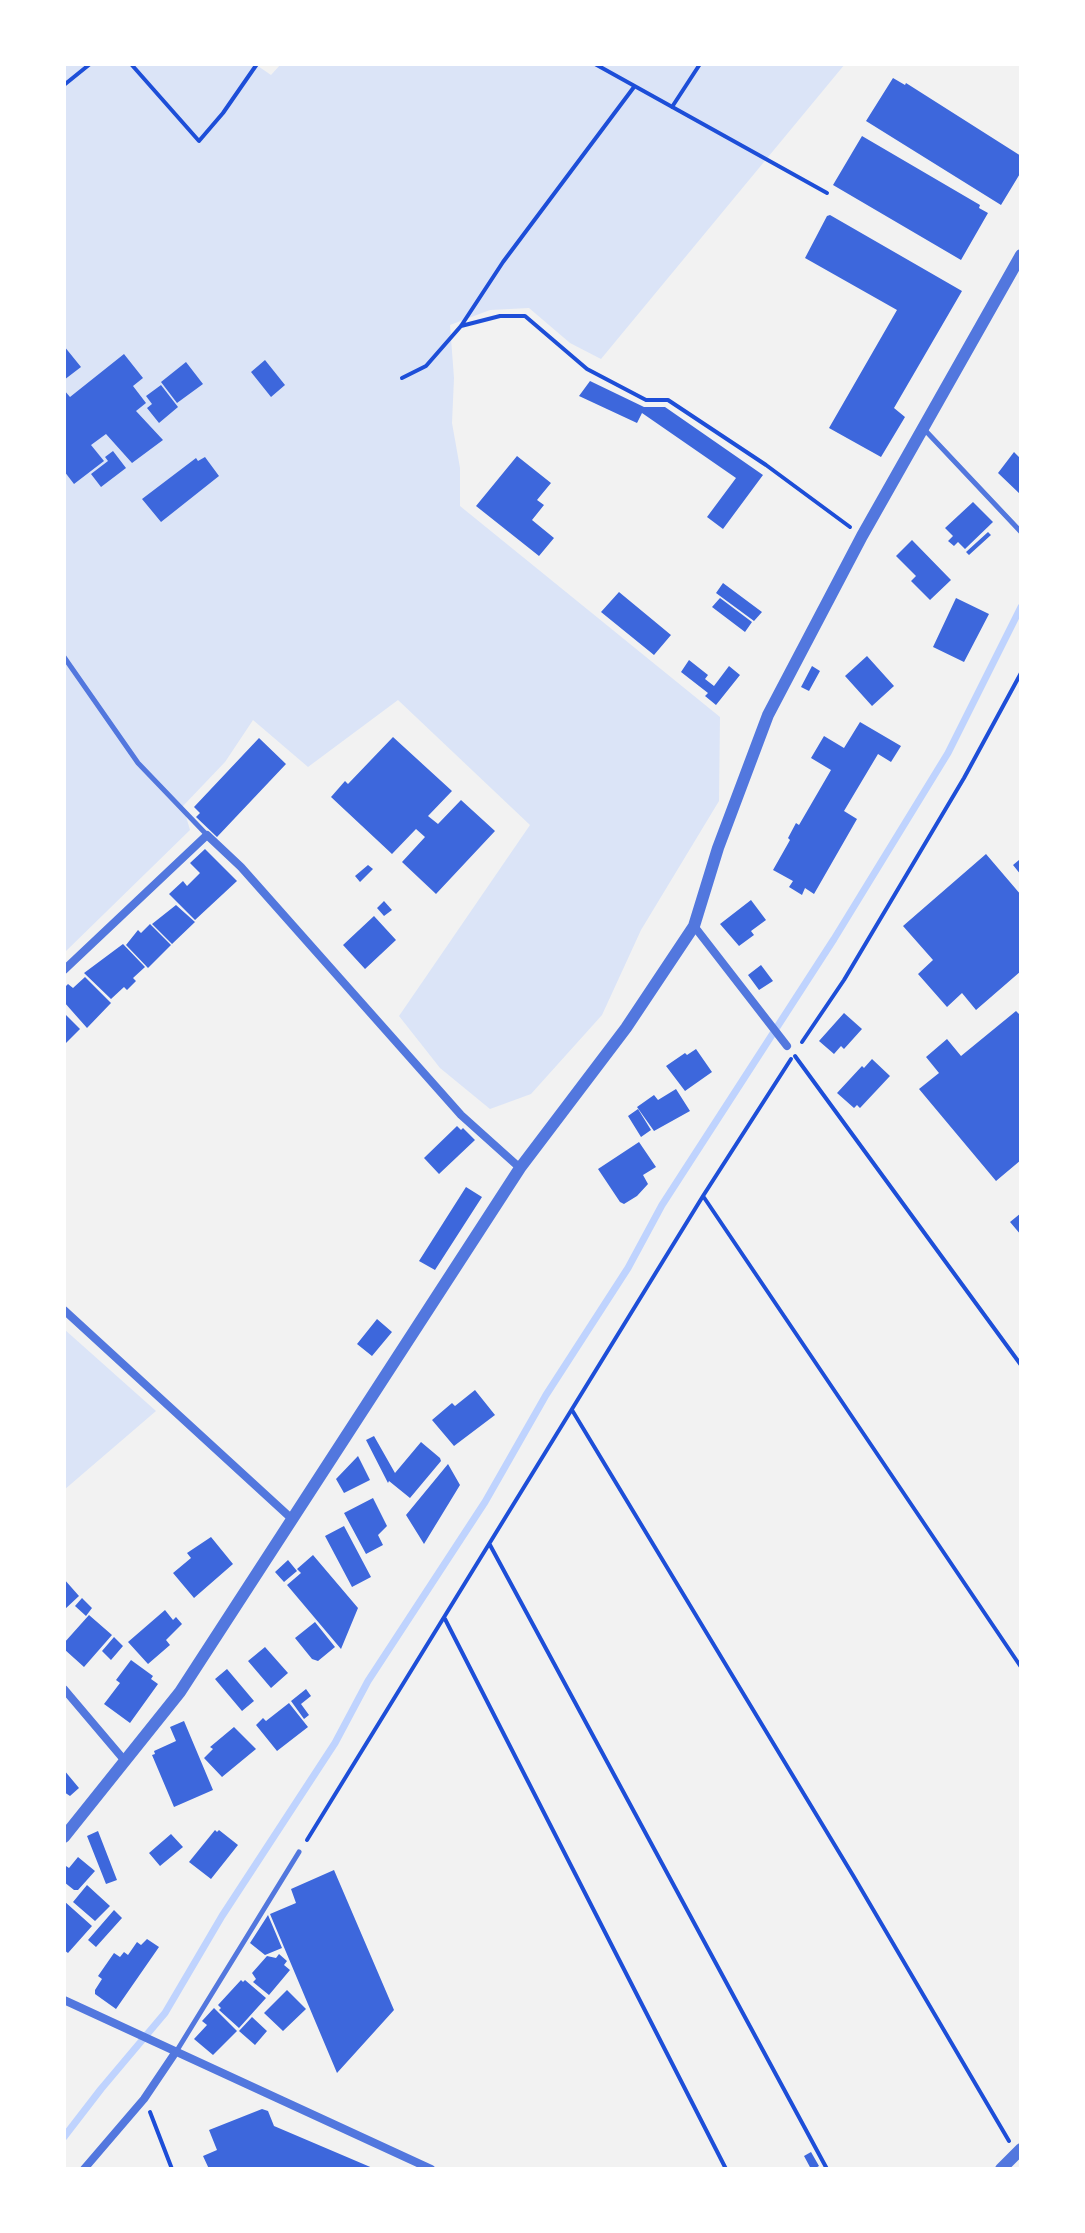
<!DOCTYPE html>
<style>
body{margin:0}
#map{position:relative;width:1085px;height:2233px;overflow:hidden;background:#f2f2f2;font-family:Quicksand,sans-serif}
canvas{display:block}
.frame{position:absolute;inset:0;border:66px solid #fff;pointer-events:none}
</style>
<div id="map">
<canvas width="1085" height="2233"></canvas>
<div class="frame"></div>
</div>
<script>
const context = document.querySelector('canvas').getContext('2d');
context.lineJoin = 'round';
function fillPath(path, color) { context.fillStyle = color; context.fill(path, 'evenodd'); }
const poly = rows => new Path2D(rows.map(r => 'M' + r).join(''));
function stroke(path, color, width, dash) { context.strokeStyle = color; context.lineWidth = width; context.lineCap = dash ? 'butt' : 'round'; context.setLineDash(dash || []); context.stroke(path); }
fillPath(poly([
 [64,64,255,64,271,75,281,64,845,64,601,359,570,343,529,308,490,310,450,325,454,378,452,423,460,468,460,506,720,717,719,801,641,930,602,1015,531,1094,490,1109,440,1068,399,1016,530,825,398,700,308,767,253,720,225,762,183,806,190,830,64,953],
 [64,1329,156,1411,64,1490]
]), '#dbe4f7');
stroke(poly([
 [64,2137,101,2089,165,2013,222,1916,335,1743,368,1681,485,1502,546,1395,628,1268,662,1205,834,939,948,753,1021,607]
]), '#bfd3fe', 7);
fillPath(poly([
 [893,78,905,85,906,83,1021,156,1021,172,1001,205,866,121],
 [862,136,980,205,979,208,988,213,961,260,833,185],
 [830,215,962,291,894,408,905,417,881,457,829,428,897,310,805,258,827,216],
 [64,346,81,367,64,380],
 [124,354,143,378,133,386,146,403,136,411,163,440,132,463,106,434,91,445,104,461,74,484,64,471,64,390,70,397],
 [265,360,285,385,271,397,251,372],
 [186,362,203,384,177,403,161,382],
 [590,381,644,407,665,407,763,475,723,529,707,517,736,478,642,413,637,423,579,396],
 [161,385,178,407,159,423,147,408,152,404,146,396],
 [113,451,126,468,101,487,91,474,108,461,105,457],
 [1014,452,1019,457,1021,455,1021,495,998,473],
 [517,456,551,483,537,500,544,505,532,520,554,538,539,556,476,506],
 [205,457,219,476,161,522,142,499,196,458,198,461],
 [973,502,993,522,965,549,958,542,954,546,948,541,953,536,945,528],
 [988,532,991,535,969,555,966,552],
 [912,540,951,580,930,600,911,581,916,576,896,556],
 [723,583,762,612,754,621,716,593],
 [619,592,671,635,654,655,601,612],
 [720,598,752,622,745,632,712,607],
 [956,598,989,614,964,662,933,647],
 [867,656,894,686,872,706,845,676],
 [689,660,708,675,705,679,714,686,729,666,740,675,716,705,705,696,708,693,681,672],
 [812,666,820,671,809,691,801,687],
 [860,722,901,746,891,762,878,754,844,811,857,819,814,894,805,888,802,895,789,887,793,881,773,870,790,840,788,838,796,823,799,825,831,770,811,758,824,736,844,748],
 [393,737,452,791,428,816,438,824,461,800,495,831,436,894,402,862,425,837,416,829,392,854,331,797,345,781,348,784],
 [259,738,286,764,217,837,196,817,200,813,194,807],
 [205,849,237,881,195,920,169,894,183,881,187,886,200,873,190,863],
 [986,854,1021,895,1021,971,976,1010,962,993,947,1007,918,974,933,960,903,926],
 [1019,860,1021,863,1021,875,1013,865],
 [368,865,373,869,360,882,355,876],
 [751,900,766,920,751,931,754,935,739,946,720,924],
 [384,901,392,910,384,916,377,908],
 [176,905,195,922,172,944,152,924],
 [374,916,396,940,365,969,343,945],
 [150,924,171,945,148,968,126,945,138,930,141,933],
 [123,944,145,967,133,978,136,981,127,990,124,987,111,999,84,973],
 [761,965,773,981,759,990,748,975],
 [85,977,111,1003,87,1028,64,1002,64,988,68,984,73,988],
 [1016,1011,1021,1016,1021,1160,996,1181,919,1089,939,1073,926,1057,947,1039,961,1056],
 [64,1013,80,1029,64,1045],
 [844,1013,862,1029,844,1049,841,1046,834,1054,819,1041],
 [696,1049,712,1072,685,1091,666,1066,685,1053,687,1055],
 [872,1059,890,1076,860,1108,857,1105,854,1108,837,1093,862,1066,864,1068],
 [676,1089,690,1111,654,1131,637,1107,654,1095,658,1100],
 [638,1109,651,1130,641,1137,628,1116],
 [457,1126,461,1130,463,1128,475,1140,439,1174,424,1158],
 [639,1142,656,1167,643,1175,648,1184,637,1196,624,1204,620,1202,598,1169],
 [466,1187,482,1197,435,1270,419,1261],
 [1021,1213,1021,1235,1010,1222],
 [377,1319,392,1332,372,1356,357,1344],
 [475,1390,495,1415,454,1446,432,1420,452,1403,455,1406],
 [374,1436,395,1473,421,1442,440,1458,441,1461,410,1498,389,1481,388,1483,366,1440],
 [358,1456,370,1480,344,1493,336,1479],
 [448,1464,460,1485,424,1544,406,1515],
 [373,1498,387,1526,378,1535,383,1545,366,1554,344,1513],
 [344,1526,371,1577,352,1587,325,1536],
 [211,1537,233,1564,194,1598,173,1573,191,1558,187,1553],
 [313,1555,358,1608,341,1649,287,1585,301,1573,297,1569],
 [288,1560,297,1571,284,1582,275,1572],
 [64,1579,79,1596,64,1610],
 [82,1598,92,1608,86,1616,75,1606],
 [165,1610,173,1620,176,1617,182,1624,166,1640,170,1645,148,1664,128,1642],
 [89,1615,112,1635,84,1667,64,1649,64,1643],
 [315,1622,335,1647,318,1661,312,1659,295,1638],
 [114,1637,123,1646,111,1660,102,1651],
 [265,1647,288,1673,271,1688,248,1661],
 [131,1660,153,1676,151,1679,158,1684,130,1723,104,1704,120,1683,116,1680],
 [227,1669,254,1701,242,1711,215,1679],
 [306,1689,311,1696,301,1704,309,1715,304,1719,291,1701],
 [289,1703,308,1727,277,1751,256,1725,263,1718,266,1721],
 [184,1721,213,1790,174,1807,152,1755,155,1754,154,1751,176,1741,170,1727],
 [234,1727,256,1749,222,1777,204,1758,213,1749,210,1747],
 [64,1770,79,1788,70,1796,64,1792],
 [215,1830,217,1832,219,1830,238,1845,211,1879,189,1862],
 [98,1831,117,1880,106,1884,87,1836],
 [171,1834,183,1847,160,1866,149,1853],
 [78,1857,95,1871,78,1890,74,1890,64,1882,64,1869,66,1866,69,1868],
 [334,1870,394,2010,337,2073,270,1914,296,1903,291,1889],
 [87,1885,110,1906,95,1921,73,1902],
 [64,1901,92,1926,68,1953,64,1950],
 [114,1910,122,1918,96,1947,88,1940],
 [268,1915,282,1948,265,1955,250,1943],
 [147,1939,159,1947,116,2009,95,1994,95,1990,102,1979,98,1976,114,1953,120,1957,124,1952,128,1955,137,1942,141,1945],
 [279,1954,287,1961,284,1965,290,1970,269,1995,253,1982,256,1979,252,1973,267,1956,276,1958],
 [241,1980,243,1982,245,1980,266,1998,239,2028,219,2010,221,2008,218,2005],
 [287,1990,306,2009,283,2031,264,2013],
 [214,2008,237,2031,213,2055,194,2039,207,2025,202,2021],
 [252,2017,267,2031,255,2045,239,2031],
 [262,2109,268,2111,274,2126,375,2169,209,2169,203,2156,217,2150,209,2130],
 [811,2152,819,2166,814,2169,811,2169,804,2156]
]), '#3d67dc');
stroke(poly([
 [131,64,199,141,223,113,257,64],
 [595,64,827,193],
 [64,85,90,64],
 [672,107,700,64],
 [461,326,500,316,525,316,587,369,646,400,668,400,766,465,850,527],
 [402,378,426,366,461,326,503,262,634,87],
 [802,1042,844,980,964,778,1021,673],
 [795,1056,1021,1365],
 [703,1196,1021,1667],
 [572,1410,854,1877,1009,2141],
 [490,1545,827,2169],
 [445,1619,726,2169],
 [307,1840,703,1196,791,1059],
 [150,2112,172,2169]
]), '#1d4ed8', 4);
stroke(poly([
 [923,428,1021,532],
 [64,657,138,763,207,835],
 [176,2052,299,1852]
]), '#5277de', 5);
stroke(poly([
 [694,926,787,1046],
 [64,970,207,835,241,867,461,1115,520,1168],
 [64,1310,292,1519],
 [64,1689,125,1761],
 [64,2000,431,2169],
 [84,2169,144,2099,175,2053]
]), '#5277de', 8);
stroke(poly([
 [64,1837,180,1692,520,1168,626,1028,694,926,718,848,768,715,862,536,1021,255],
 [1001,2169,1021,2149]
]), '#5277de', 12);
</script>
